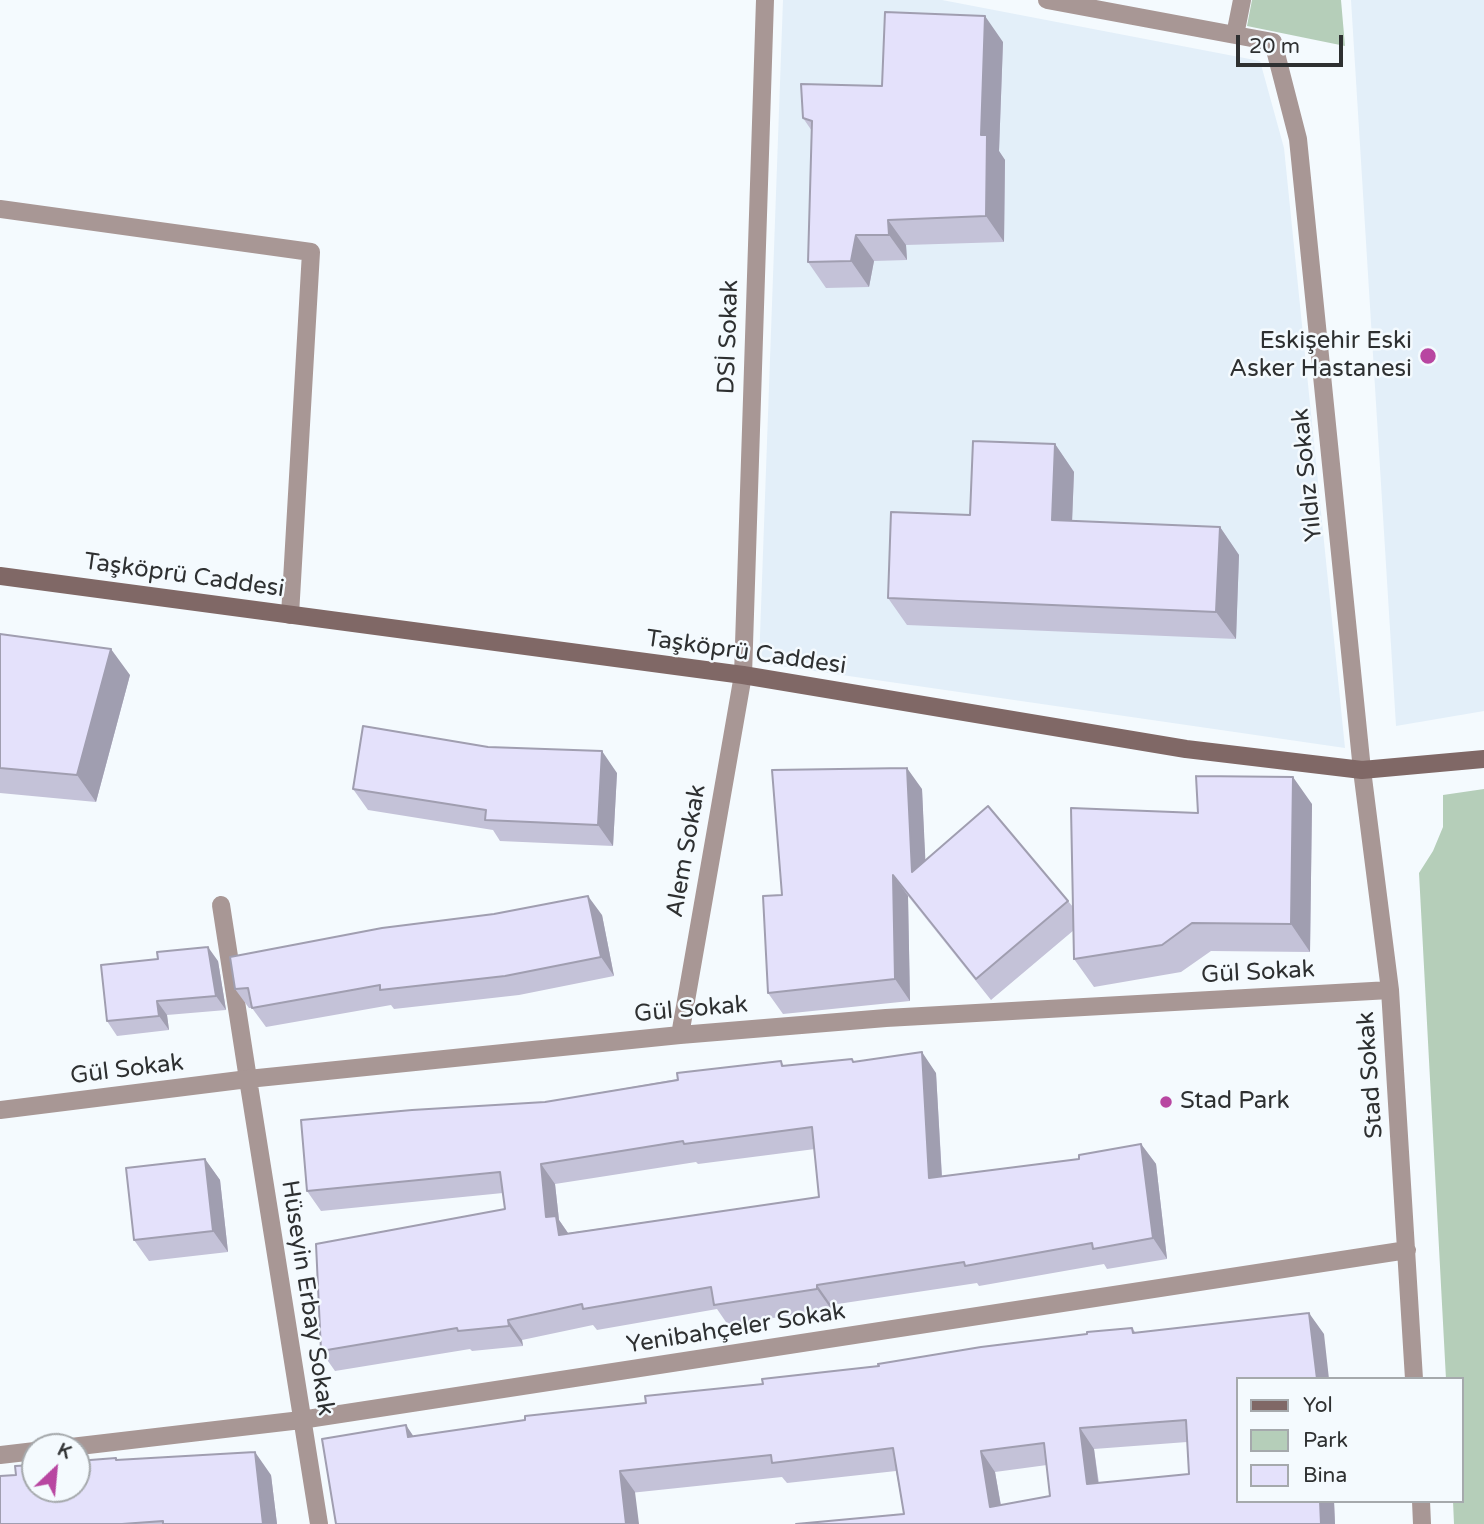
<!DOCTYPE html>
<meta charset="utf-8">
<style>
body{margin:0}
#map{position:relative;width:1484px;height:1524px;overflow:hidden;background:#f4fafe;font-family:"Varela Round",sans-serif}
canvas{display:block}
.legend{position:absolute;left:1236px;top:1377px;width:228px;height:126px;box-sizing:border-box;background:#f4fafe;border:2px solid #a5a9ac;margin:0;padding:9px 12px;list-style:none;font-size:21px;color:#2e3031}
.legend li{display:flex;align-items:center;gap:14px;height:35px}
.legend b{width:35px;border:2px solid #a5a9ac}
.north{position:absolute;left:21px;top:1433px;width:70px;height:70px;box-sizing:border-box;background:#f4fafe;border:2px solid #a5a9ac;border-radius:50%;rotate:26deg;font-size:19px;font-weight:700;line-height:28px;text-align:center;color:#2e3031}
.north::after{content:'';display:block;margin:auto;width:24px;height:32px;background:#b846a1;clip-path:polygon(50% 0,100% 100%,50% 72%,0 100%)}
.scale{position:absolute;left:1236px;top:35px;width:107px;height:32px;box-sizing:border-box;border:4px solid #2e3031;border-top:0;padding-left:9px;font-size:21px;line-height:24px;white-space:nowrap;color:#2e3031;-webkit-text-stroke:5px #f4fafe;paint-order:stroke}
</style>
<div id="map">
<canvas width="1484" height="1524"></canvas>
<ul class="legend">
<li><b style="height:9px;background:#806866"></b>Yol</li>
<li><b style="height:19px;background:#b5ceb9"></b>Park</li>
<li><b style="height:19px;background:#e4e1fb"></b>Bina</li>
</ul>
<div class="north">K</div>
<div class="scale">20 m</div>
</div>
<script>
const context = document.querySelector('canvas').getContext('2d');
context.lineJoin = 'round';
function fillPath(path, color) { context.fillStyle = color; context.fill(path, 'evenodd'); }
const poly = rows => new Path2D(rows.map(r => 'M' + r).join(''));
function stroke(path, color, width, dash) { context.strokeStyle = color; context.lineWidth = width; context.lineCap = dash ? 'butt' : 'round'; context.setLineDash(dash || []); context.stroke(path); }
function drawText(font, color, halo, rows, align = 'center') {
  context.font = font + ' "Varela Round",sans-serif'; context.lineWidth = 5; context.setLineDash([]); context.textBaseline = 'middle'; context.strokeStyle = halo; context.fillStyle = color; for (const [text, x, y, turn = 0] of rows) {
    context.save(); context.translate(x, y); context.rotate((+turn || 0) * Math.PI / 180); context.textAlign = isNaN(turn) ? turn : align; if (halo) context.strokeText(text, 0, 0); context.fillText(text, 0, 0); context.restore();
  }
}
fillPath(poly([
 [783,0,942,0,1260,61,1284,148,1345,748,759,663],
 [1351,0,1484,0,1484,711,1396,726]
]), '#e3eff9');
fillPath(poly([
 [1252,0,1341,0,1345,46,1247,26],
 [1484,789,1484,1524,1454,1524,1453,1501,1461,1501,1461,1379,1446,1379,1419,873,1433,851,1443,827,1443,795]
]), '#b5ceb9');
stroke(poly([
 [221,905,248,1079]
]), '#a89795', 18);
stroke(poly([
 [1047,0,1235,35],
 [1242,0,1235,35,1273,42,1298,139,1362,770,1390,990,1414,1379],
 [0,209,311,252,290,615],
 [680,1035,743,675,765,0],
 [248,1079,319,1524],
 [0,1110,248,1079,680,1035,886,1018,1390,990],
 [71,1447,301,1420,1407,1250],
 [0,1455,35,1451],
 [1421,1501,1422,1524]
]), '#a89795', 18);
stroke(poly([
 [0,576,743,675,1186,749,1362,770,1484,759]
]), '#806866', 18);
fillPath(poly([
 [1003,42,999,151,1005,160,1004,242,906,245,907,260,874,261,869,287,826,288,808,262,812,131,803,118,882,86],
 [1055,444,1074,472,1072,521,1220,527,1239,555,1236,639,907,625,888,598,970,515],
 [0,634,130,675,96,802,0,793],
 [617,773,613,846,500,841,493,830,368,810,353,789],
 [922,789,925,861,1068,901,1073,907,1198,813,1312,804,1310,952,1211,951,1181,972,1094,987,1074,959,1074,930,991,1000,908,896,910,1001,783,1014,768,993,782,895],
 [602,915,614,976,519,995,394,1009,391,1005,266,1027,252,1008,249,1008,235,989],
 [218,961,226,1010,167,1015,169,1030,117,1036,107,1021],
 [852,1059,854,1062,936,1073,942,1176,1079,1159,1141,1144,1156,1164,1167,1259,1107,1269,1104,1264,979,1286,977,1283,831,1305,831,1309,728,1325,717,1309,597,1330,593,1325,522,1340,523,1346,472,1351,470,1349,335,1371,321,1351,505,1209,503,1193,321,1211,307,1191,545,1102,781,1061,784,1066],
 [815,1149,819,1197,568,1233,559,1220,555,1184,696,1162,698,1164],
 [205,1159,220,1180,228,1252,149,1261,134,1240],
 [1132,1328,1136,1333,1324,1334,1237,1379,1334,1501,1335,1524,796,1524,904,1514,896,1471,787,1483,782,1477,336,1524,413,1436,646,1403,879,1366],
 [1187,1442,1189,1474,1099,1483,1094,1449],
 [1047,1465,1050,1496,1001,1505,995,1472],
 [117,1460,271,1475,277,1524,0,1524,16,1475]
]), '#c4c2d8');
fillPath(poly([
 [985,16,1003,42,999,151,1005,160,1004,242,986,216,981,135],
 [888,220,906,245,907,260,889,235],
 [856,235,874,261,869,287,851,261],
 [1055,444,1074,472,1071,548,1052,520],
 [1220,527,1239,555,1236,639,1216,612],
 [111,649,130,675,96,802,77,775],
 [602,751,617,773,613,846,598,825],
 [907,768,922,789,927,894,912,872],
 [1293,777,1312,804,1310,952,1291,924],
 [893,875,908,896,910,1001,895,979],
 [588,896,602,915,614,976,601,957],
 [208,947,218,961,226,1010,216,996],
 [157,1001,167,1015,169,1030,159,1016],
 [922,1052,936,1073,943,1198,929,1178],
 [1141,1144,1156,1164,1167,1259,1153,1238],
 [205,1159,220,1180,228,1252,213,1231],
 [541,1164,555,1184,559,1220,570,1236,573,1255,546,1217],
 [817,1285,831,1305,831,1309,817,1289],
 [1309,1313,1324,1334,1329,1379,1317,1379],
 [508,1320,522,1340,523,1346,509,1326],
 [406,1425,420,1446,408,1437],
 [1080,1428,1094,1449,1101,1505,1087,1484],
 [981,1451,995,1472,1004,1524,990,1507],
 [255,1452,271,1475,277,1524,263,1524],
 [620,1471,635,1492,639,1524,626,1524],
 [1320,1501,1334,1501,1335,1524,1321,1524]
]), '#a09eb0');
const building = poly([
 [885,12,985,16,981,135,987,135,986,216,888,220,889,235,856,235,851,261,808,262,812,121,803,118,801,84,882,86,885,12],
 [973,441,1055,444,1052,520,1220,527,1216,612,888,598,891,512,970,515,973,441],
 [0,634,111,649,77,775,0,768,0,634],
 [363,726,488,747,602,751,598,825,485,820,486,810,353,789,363,726],
 [907,768,912,872,988,806,1068,901,976,979,893,875,895,979,768,993,763,896,782,895,772,770,907,768],
 [1196,776,1293,777,1291,924,1192,923,1162,945,1074,959,1071,808,1198,813,1196,776],
 [588,896,601,957,505,976,380,990,380,985,252,1008,248,988,235,989,230,957,382,928,494,914,588,896],
 [208,947,216,996,157,1001,159,1016,107,1021,101,965,158,959,157,952,208,947],
 [922,1052,929,1178,1079,1159,1079,1155,1141,1144,1153,1238,1093,1249,1092,1243,965,1266,964,1262,817,1285,817,1289,714,1305,711,1287,583,1309,582,1304,508,1320,509,1326,458,1331,457,1328,321,1351,316,1244,505,1209,500,1172,307,1191,301,1120,412,1110,545,1102,678,1080,677,1073,781,1061,782,1066,852,1059,853,1062,922,1052],
 [812,1127,819,1197,559,1235,556,1216,546,1217,541,1164,683,1141,684,1144,812,1127],
 [205,1159,213,1231,134,1240,126,1168,205,1159],
 [1309,1313,1317,1379,1237,1379,1237,1501,1320,1501,1321,1524,796,1524,904,1514,893,1448,772,1463,771,1455,620,1471,626,1524,336,1524,322,1439,406,1425,408,1437,525,1420,525,1416,646,1403,645,1396,763,1384,762,1379,879,1366,878,1364,981,1347,1087,1334,1087,1332,1132,1328,1133,1333,1309,1313],
 [1186,1420,1189,1474,1087,1484,1080,1428,1186,1420],
 [1044,1443,1050,1496,990,1507,981,1451,1044,1443],
 [255,1452,263,1524,163,1524,163,1521,122,1524,0,1524,0,1476,16,1475,15,1466,35,1465,35,1489,77,1489,77,1461,116,1458,116,1460,255,1452]
]);
fillPath(building, '#e4e1fb');
stroke(building, '#a09eb0', 2);
for (const [x, y, r, color] of [
 [1428,356,9,"#b846a1"],
 [1166,1102,7,"#b846a1"]
]) { const dot = new Path2D(); dot.arc(x, y, r, 0, 2 * Math.PI); context.fillStyle = color; context.fill(dot); stroke(dot, '#f4fafe', 2.5); }
drawText('24px', '#2e3031', '#f4fafe', [
 ["DSİ Sokak",729,337,-88],
 ["Yıldız Sokak",1308,475,-96],
 ["Taşköprü Caddesi",184,576,8],
 ["Taşköprü Caddesi",746,653,8],
 ["Alem Sokak",687,851,-80],
 ["Gül Sokak",1258,973,-3],
 ["Gül Sokak",691,1010,-5],
 ["Gül Sokak",127,1070,-7],
 ["Stad Sokak",1371,1075,-94],
 ["Hüseyin Erbay Sokak",307,1298,81],
 ["Yenibahçeler Sokak",736,1329,-9]
]);
drawText('24px', '#2e3031', '#f4fafe', [
 ["Eskişehir Eski",1412,342],
 ["Asker Hastanesi",1412,370],
 ["Stad Park",1180,1102,"left"]
], 'right');
</script>
